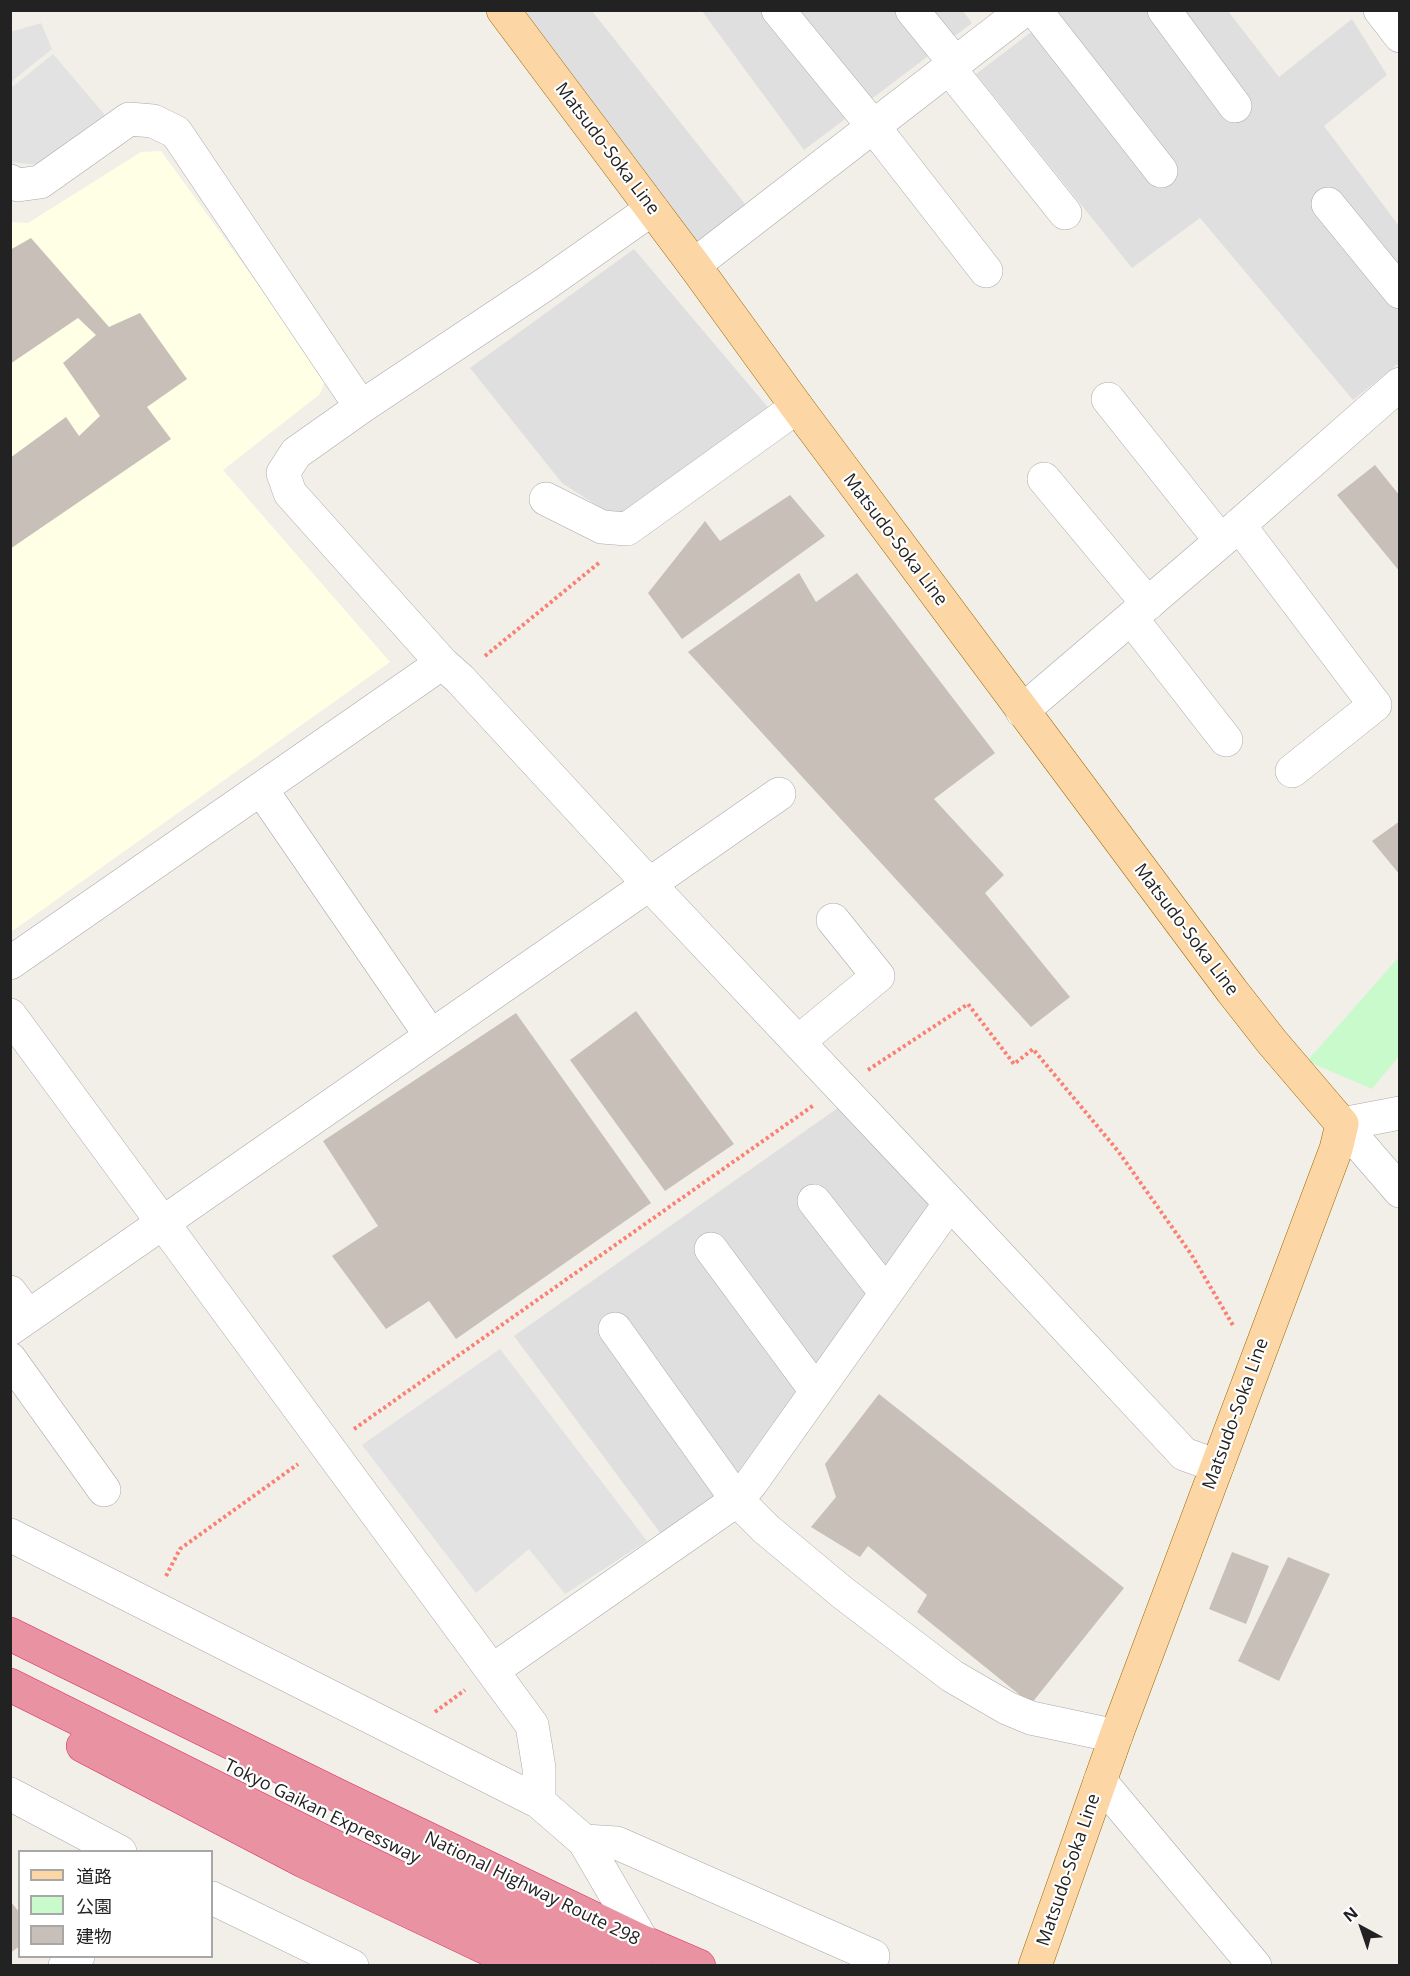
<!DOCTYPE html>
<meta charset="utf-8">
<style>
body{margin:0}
#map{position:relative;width:1410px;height:1976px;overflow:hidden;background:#f2efe9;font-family:"Open Sans","Noto Sans JP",sans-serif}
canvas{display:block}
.frame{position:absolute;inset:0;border:12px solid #222;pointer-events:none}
.legend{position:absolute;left:18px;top:1850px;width:195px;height:108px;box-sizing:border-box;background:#fff;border:2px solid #a7a7a7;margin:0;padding:8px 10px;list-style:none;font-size:18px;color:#222}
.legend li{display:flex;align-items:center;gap:12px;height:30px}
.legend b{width:30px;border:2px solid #a7a7a7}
.north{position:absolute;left:1332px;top:1898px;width:60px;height:60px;-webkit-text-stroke:4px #fff;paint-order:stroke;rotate:320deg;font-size:16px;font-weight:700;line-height:24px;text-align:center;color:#222}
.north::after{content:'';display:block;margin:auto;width:21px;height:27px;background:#222;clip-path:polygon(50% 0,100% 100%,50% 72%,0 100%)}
</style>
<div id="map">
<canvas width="1410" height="1976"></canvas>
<div class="frame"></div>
<ul class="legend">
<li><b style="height:8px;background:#fcd6a4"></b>道路</li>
<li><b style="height:16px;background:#c8facc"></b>公園</li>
<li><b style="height:16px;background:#c7bfb8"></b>建物</li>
</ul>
<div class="north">N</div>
</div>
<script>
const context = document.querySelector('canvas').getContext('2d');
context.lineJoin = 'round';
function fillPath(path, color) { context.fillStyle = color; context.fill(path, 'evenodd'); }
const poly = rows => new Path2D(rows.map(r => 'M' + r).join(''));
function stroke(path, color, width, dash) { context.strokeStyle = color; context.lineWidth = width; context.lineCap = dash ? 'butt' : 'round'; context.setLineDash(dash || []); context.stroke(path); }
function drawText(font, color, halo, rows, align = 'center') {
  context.font = font + ' "Open Sans",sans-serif'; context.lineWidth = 4.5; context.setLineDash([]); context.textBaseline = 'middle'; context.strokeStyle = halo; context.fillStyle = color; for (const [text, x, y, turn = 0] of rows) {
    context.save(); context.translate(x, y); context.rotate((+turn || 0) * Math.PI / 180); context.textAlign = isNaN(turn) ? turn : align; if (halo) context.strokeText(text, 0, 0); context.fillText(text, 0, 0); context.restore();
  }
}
fillPath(poly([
 [962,10,972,23,804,150,702,11],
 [514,11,592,11,749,209,698,251],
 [1059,11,1228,11,1279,77,1352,19,1387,75,1324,126,1399,226,1399,363,1353,400,1200,218,1132,268,976,74],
 [634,249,772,412,615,517,562,483,470,368],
 [842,1105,932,1203,722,1494,661,1534,514,1336]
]), '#e0dfdf');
fillPath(poly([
 [161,151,326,378,320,394,223,470,390,662,11,932,11,222,28,223,141,152]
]), '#ffffe5');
fillPath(poly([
 [1399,957,1399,1056,1372,1089,1307,1061]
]), '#c8facc');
fillPath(poly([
 [41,23,52,49,11,82,11,32],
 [53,54,105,115,37,165,11,162,11,88],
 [500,1349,647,1541,565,1594,529,1549,476,1593,362,1445]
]), '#e2e2e2');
fillPath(poly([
 [31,238,109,327,140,313,187,379,147,407,171,439,10,549,10,458,66,417,79,436,100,416,63,363,96,335,78,318,10,364,10,250],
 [1375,465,1400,496,1400,572,1337,495],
 [790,495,825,536,682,639,648,593,705,521,720,541],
 [799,573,816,602,857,573,995,753,934,799,1004,875,985,893,1070,997,1031,1027,688,652],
 [1400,821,1400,875,1372,841],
 [636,1011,734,1144,665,1191,570,1060],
 [516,1013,651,1203,456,1339,429,1301,386,1329,332,1256,378,1226,323,1141],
 [879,1394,1124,1588,1031,1704,917,1612,927,1595,868,1546,860,1557,811,1527,836,1497,825,1464],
 [1232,1552,1269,1566,1246,1624,1209,1609],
 [1288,1557,1330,1574,1279,1681,1238,1661],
 [10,1901,20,1913,20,1946,10,1953]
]), '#c7bfb8');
const minor = poly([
 [778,10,873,126,986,271],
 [912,10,955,63],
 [1035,10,1161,171],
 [1164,10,1235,106],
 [1380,10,1400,36],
 [949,68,1065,213],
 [10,181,18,185,40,182,129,119,153,121,176,132,361,407],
 [1328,204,1400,292],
 [652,209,544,285,361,407,296,453,283,473,290,493,442,663,460,679,649,884,950,1203,1184,1454,1217,1466],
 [694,265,1024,10],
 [1108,399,1221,541],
 [1044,479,1148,604],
 [546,499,602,527,627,529,797,407],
 [1239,525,1375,705,1292,771],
 [1131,618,1226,740],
 [1022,711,1221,541,1400,384],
 [261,789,431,1036],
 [10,963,442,663],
 [10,1015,532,1725,539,1768,539,1802],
 [798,1042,878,976,833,920],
 [1342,1124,1400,1191],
 [1342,1124,1400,1113],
 [814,1201,886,1293],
 [711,1249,816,1391],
 [10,1292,28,1316],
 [10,1329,779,794],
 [615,1329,737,1500,766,1529,843,1593,952,1676,1007,1708,1031,1718,1116,1736],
 [10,1359,104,1490],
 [10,1535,539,1802,584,1841,643,1942],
 [493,1670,737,1500,752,1482,950,1203],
 [1100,1781,1255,1966],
 [10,1794,120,1852],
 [584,1841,617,1843,873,1956],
 [212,1898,352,1966],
 [65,1966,78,1956]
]);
const major = poly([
 [503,10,694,265,797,407,1232,991,1272,1042,1342,1124,1336,1149,1116,1736,1035,1966]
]);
const highway = poly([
 [10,1634,339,1796,643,1942,699,1966],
 [10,1685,313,1836,581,1966],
 [83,1746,303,1861,524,1966],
 [426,1863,635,1966]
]);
stroke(minor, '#a9a9a9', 34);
stroke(major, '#a06b00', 34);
stroke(highway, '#dc2a67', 34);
stroke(poly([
 [485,656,600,562],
 [868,1070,968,1004,1014,1064,1033,1049,1118,1151,1191,1254,1234,1327],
 [354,1429,814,1105],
 [166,1576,180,1549,298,1464],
 [435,1712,465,1690]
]), '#fa8072', 4, [3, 3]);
stroke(minor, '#fff', 33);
stroke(major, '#fcd6a4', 33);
stroke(highway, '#e892a2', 33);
drawText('18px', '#222', '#fff', [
 ["Matsudo-Soka Line",607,149,53],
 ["Matsudo-Soka Line",895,540,53],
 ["Matsudo-Soka Line",1186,930,53],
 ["Matsudo-Soka Line",1236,1414,-70],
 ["Tokyo Gaikan Expressway",322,1812,26],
 ["Matsudo-Soka Line",1069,1870,-71],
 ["National Highway Route 298",532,1889,26]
]);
</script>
